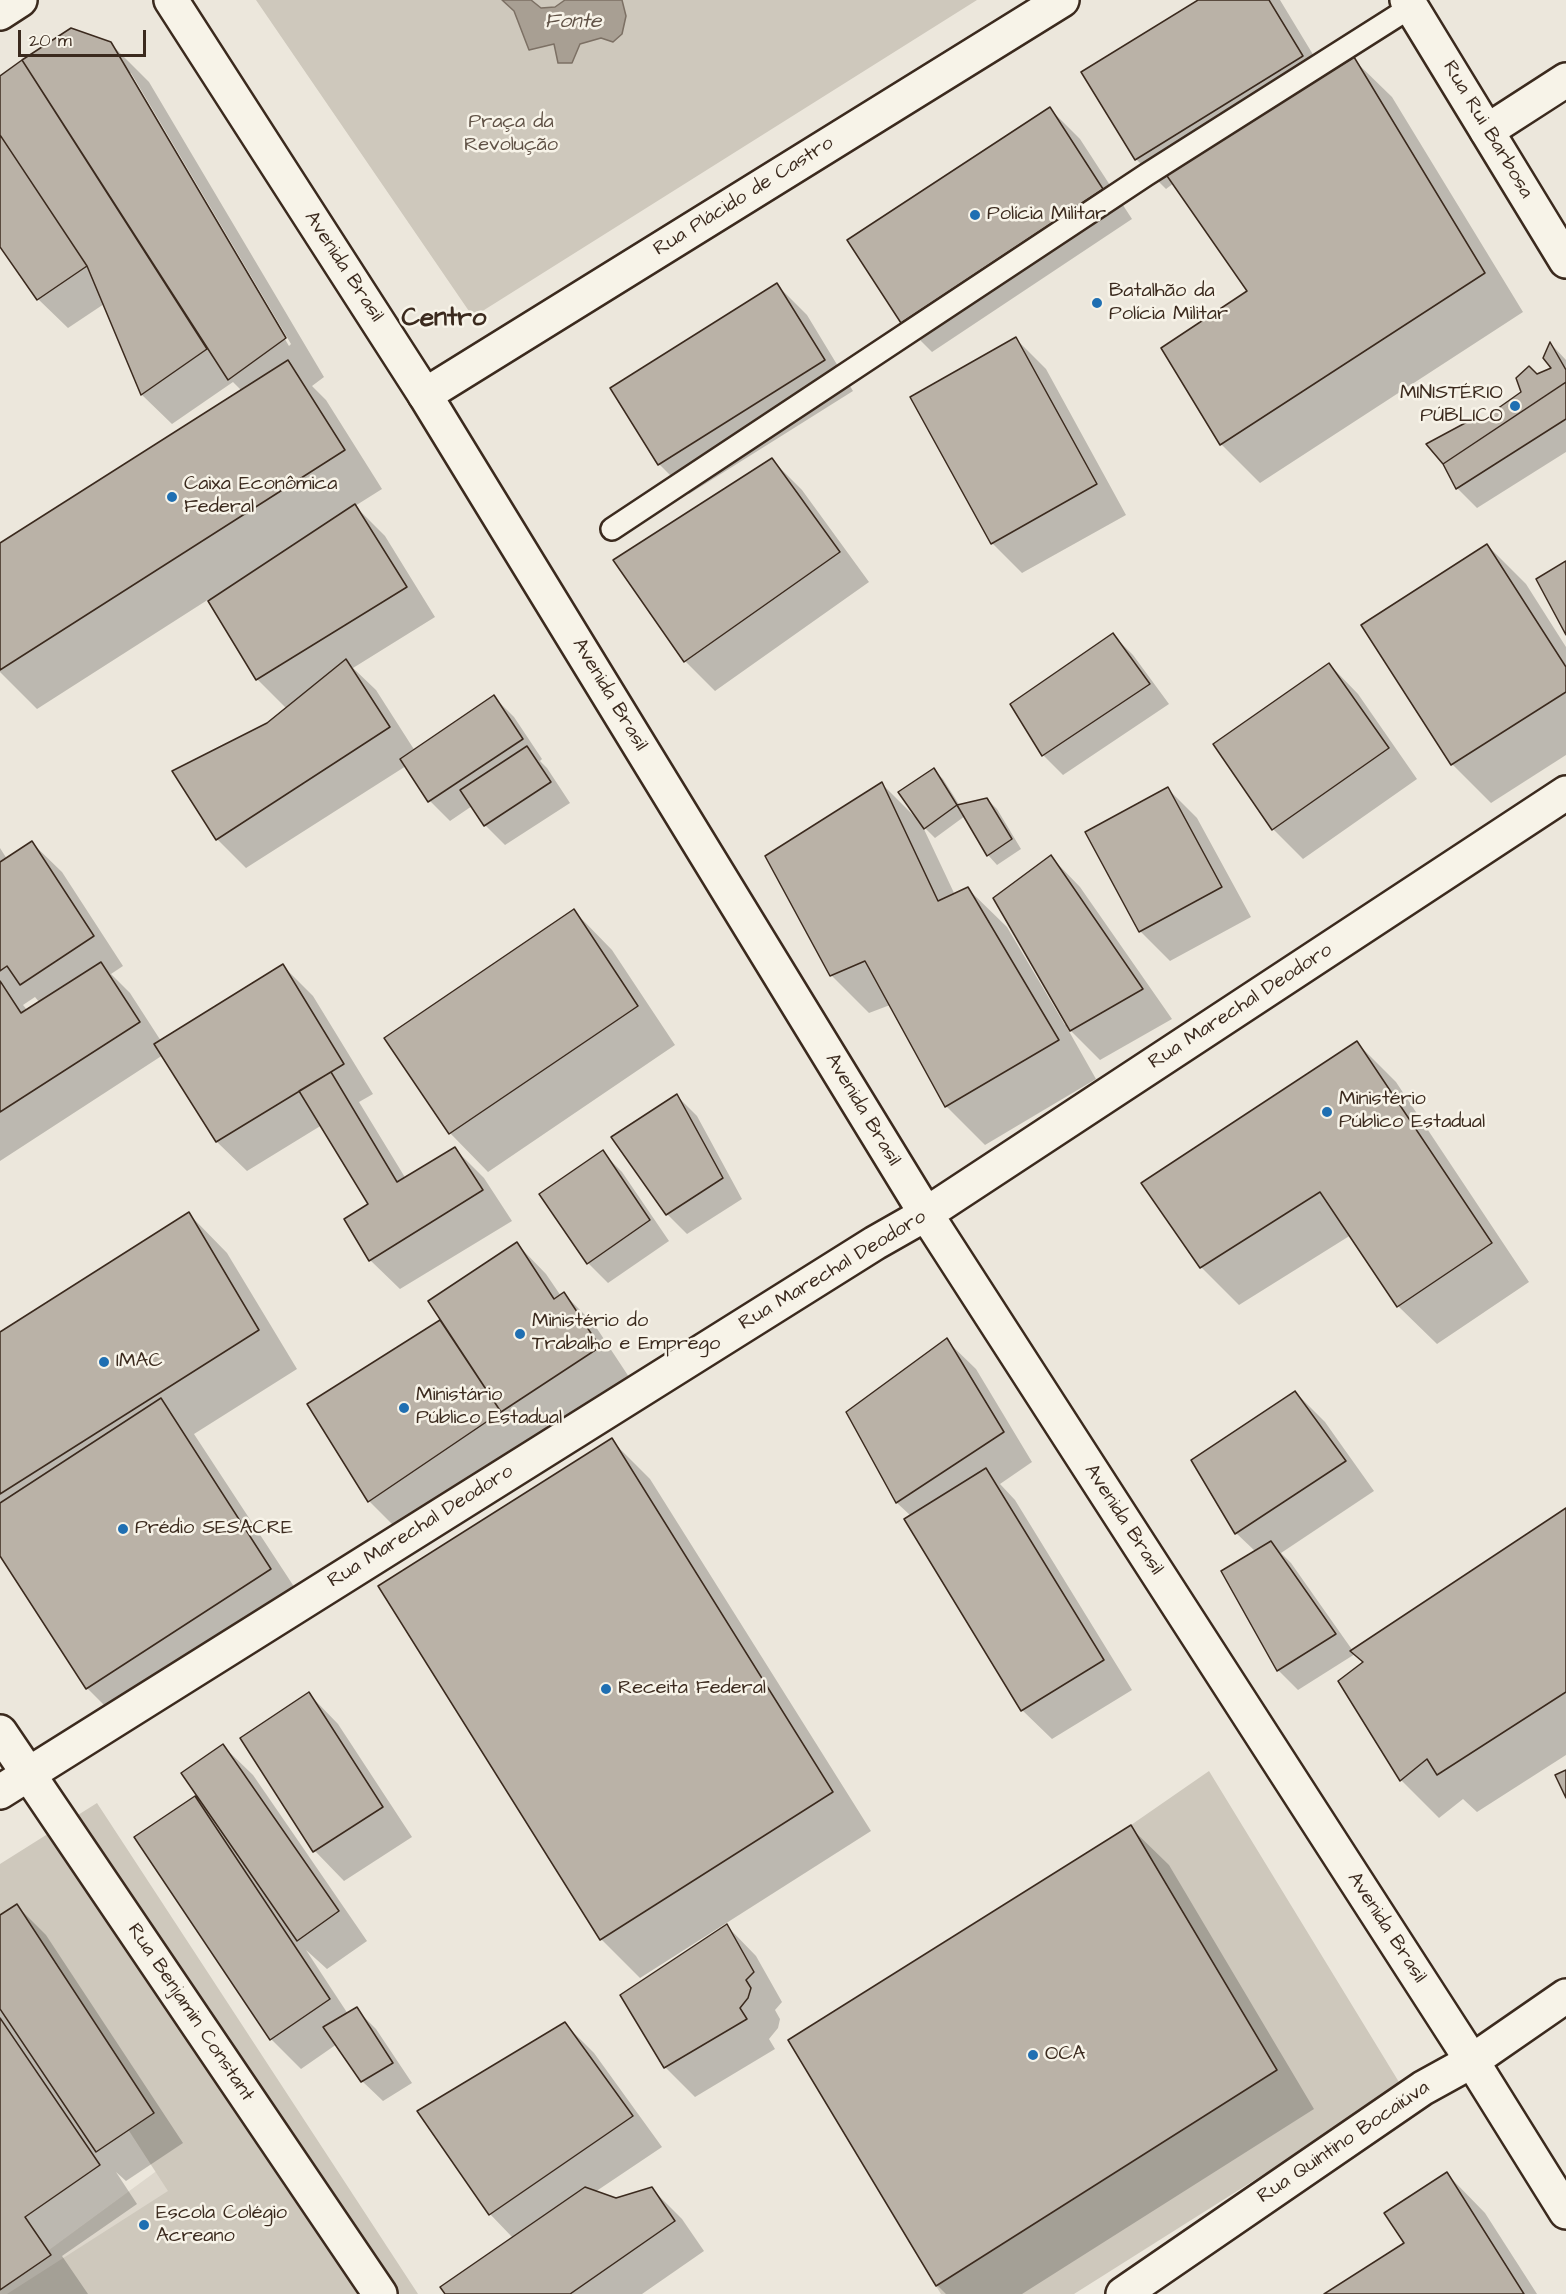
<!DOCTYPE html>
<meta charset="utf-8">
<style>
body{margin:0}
#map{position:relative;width:1566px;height:2294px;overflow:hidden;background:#ece7dc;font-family:"Architects Daughter",sans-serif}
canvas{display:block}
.scale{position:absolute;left:18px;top:30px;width:128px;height:27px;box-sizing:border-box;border:3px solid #3b2a1e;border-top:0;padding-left:8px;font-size:18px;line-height:21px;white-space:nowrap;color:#3b2a1e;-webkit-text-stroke:4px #f7f3e8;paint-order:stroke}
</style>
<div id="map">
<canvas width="1566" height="2294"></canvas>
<div class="scale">20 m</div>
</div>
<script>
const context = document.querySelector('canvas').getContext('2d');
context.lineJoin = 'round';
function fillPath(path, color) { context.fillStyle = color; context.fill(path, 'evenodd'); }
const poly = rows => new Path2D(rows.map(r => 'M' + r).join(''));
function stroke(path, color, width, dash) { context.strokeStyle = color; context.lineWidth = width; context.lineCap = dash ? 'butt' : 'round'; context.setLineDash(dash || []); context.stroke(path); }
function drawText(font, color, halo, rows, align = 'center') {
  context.font = font + ' "Architects Daughter",sans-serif'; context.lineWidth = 5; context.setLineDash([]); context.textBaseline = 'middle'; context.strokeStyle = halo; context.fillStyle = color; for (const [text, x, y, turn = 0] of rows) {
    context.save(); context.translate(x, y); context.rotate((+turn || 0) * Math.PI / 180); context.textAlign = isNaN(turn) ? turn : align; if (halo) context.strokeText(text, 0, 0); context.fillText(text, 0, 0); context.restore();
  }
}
fillPath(poly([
 [166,2164,247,2294,0,2294,0,2286]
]), '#ddd7cc');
fillPath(poly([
 [256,0,977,0,473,317],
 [1209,1771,1402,2087,1074,2294,941,2294,936,2286,1277,2070,1131,1825],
 [97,1803,418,2294,7,2294,168,2191,0,1932,0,1864]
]), '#cec8bc');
const water = poly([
 [502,0,531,0,541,8,555,7,565,0,622,0,626,16,622,34,613,42,601,38,580,44,572,63,558,63,554,44,529,50,514,11,502,0]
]);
fillPath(water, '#a89f93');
stroke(water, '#7c7064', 1.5);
fillPath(poly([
 [1201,0,1280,0,1326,76,1353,59,1392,97,1523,312,1260,483,1221,444,1249,291,1174,183,1166,189,1136,159],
 [71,30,110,43,149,82,324,377,312,386,326,400,382,489,355,506,385,536,435,617,353,668,376,690,415,751,494,697,514,717,542,759,540,761,547,768,570,803,505,845,485,825,472,806,450,821,430,801,406,766,246,868,217,839,268,724,287,709,257,679,209,599,37,709,0,672,0,545,242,391,233,382,172,424,142,395,104,304,68,328,38,299,0,244,0,77],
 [127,73,131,73,291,344,289,346],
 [1050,109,1080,139,1132,219,932,352,902,322],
 [777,285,807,315,853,391,689,494,659,464],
 [1016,339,1046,369,1126,515,1022,573,992,543],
 [1551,344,1566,360,1566,452,1477,508,1457,488,1481,422,1523,392,1536,376,1553,368],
 [772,460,802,490,869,582,715,691,685,661,615,560],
 [1487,545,1526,584,1566,647,1566,755,1491,803,1453,765,1363,625],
 [1113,635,1133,655,1169,704,1063,775,1043,755],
 [1329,664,1358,694,1417,779,1303,859,1273,829,1215,745],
 [934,770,943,779,960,806,987,799,997,809,1021,849,997,865,988,855,965,816,935,838,922,825,955,895,968,889,1007,927,1065,1025,1067,1024,1051,857,1080,887,1172,1019,1100,1060,1066,1026,1096,1079,985,1145,946,1106,890,1005,869,1013,831,975,882,784,917,819],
 [1168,789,1197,818,1251,917,1170,961,1140,931,1087,833],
 [32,843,62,872,123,966,111,974,130,993,161,1041,283,966,313,996,373,1094,359,1102,406,1179,455,1149,484,1178,512,1221,400,1289,370,1260,370,1205,322,1125,247,1171,217,1142,163,1055,0,1161,0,848,7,859],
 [35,997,40,1003,28,1011,23,1005],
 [574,911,612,950,675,1045,488,1172,450,1133],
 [1357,1043,1396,1082,1529,1282,1437,1344,1398,1306,1351,1235,1239,1305,1201,1267],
 [677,1096,697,1116,742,1199,687,1234,667,1214],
 [602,1152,622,1172,669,1241,608,1283,588,1263,541,1194],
 [189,1214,227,1253,297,1369,194,1434,308,1608,126,1727,87,1688,2,1556,0,1557,0,1334],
 [517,1244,546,1274,561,1296,564,1294,594,1324,629,1377,399,1531,369,1501,309,1405,442,1321],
 [946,1340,976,1369,1032,1462,1000,1484,1015,1500,1132,1690,1052,1739,1022,1710,911,1516,897,1503,848,1412],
 [1295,1392,1325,1422,1374,1491,1281,1553,1291,1563,1353,1651,1566,1510,1566,1755,1477,1812,1463,1799,1439,1818,1401,1780,1364,1663,1355,1654,1298,1690,1278,1670,1256,1552,1236,1533],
 [611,1440,650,1479,871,1831,640,1978,601,1939,380,1587],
 [309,1694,338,1724,412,1837,344,1881,315,1851],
 [223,1746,253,1775,367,1941,327,1969,306,1950,348,2014,356,2009,376,2029,412,2083,383,2101,362,2081,337,2044,301,2069,271,2039,195,1798,206,1809,207,1808],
 [1130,1827,1169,1865,1314,2109,1022,2294,946,2294,937,2285],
 [17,1906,46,1935,183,2143,126,2181,116,2172,137,2204,62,2256,88,2294,0,2294,0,1917],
 [727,1926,756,1956,782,2002,775,2010,780,2019,778,2028,769,2039,775,2049,695,2097,665,2067],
 [565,2024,594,2053,662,2147,595,2192,616,2200,652,2189,682,2219,704,2251,642,2294,446,2294,513,2238,490,2214],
 [1447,2174,1485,2213,1537,2294,1327,2294,1406,2244]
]), '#0003');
const building = poly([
 [1198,0,1269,0,1303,56,1135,160,1081,72,1198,0],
 [71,28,111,42,286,338,228,380,22,60,71,28],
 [1354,57,1485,273,1220,445,1161,348,1247,291,1165,173,1354,57],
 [22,60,207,349,141,395,87,266,0,135,0,76,22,60],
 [1050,107,1103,189,901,323,847,240,1050,107],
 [0,135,87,266,37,300,0,247,0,135],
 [777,283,825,360,658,465,610,388,777,283],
 [1016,337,1097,484,991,544,910,397,1016,337],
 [1550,342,1566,370,1566,382,1443,464,1426,444,1467,422,1480,421,1521,392,1516,378,1529,366,1537,374,1551,368,1543,358,1550,342],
 [288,360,345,450,0,670,0,543,288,360],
 [1566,382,1566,419,1456,489,1443,464,1566,382],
 [772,458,840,552,684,662,613,560,772,458],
 [355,504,407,587,256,680,208,601,355,504],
 [1487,544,1566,667,1566,692,1451,765,1361,625,1487,544],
 [1566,561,1566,635,1536,579,1566,561],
 [1113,633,1150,684,1042,756,1010,704,1113,633],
 [346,659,390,727,216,840,172,771,267,723,346,659],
 [1329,663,1389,748,1272,830,1213,744,1329,663],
 [494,695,523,739,428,802,400,759,494,695],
 [527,746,551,782,484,826,460,790,527,746],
 [934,768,957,805,924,829,898,792,934,768],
 [882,782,938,901,968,887,1059,1040,945,1107,865,961,830,976,765,856,882,782],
 [1168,787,1222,887,1139,932,1085,832,1168,787],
 [987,798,1012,839,987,856,957,805,987,798],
 [32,841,94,936,20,985,7,966,0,971,0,862,32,841],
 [1051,855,1143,989,1070,1031,993,898,1051,855],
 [574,909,638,1006,449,1134,384,1038,574,909],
 [101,962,140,1022,0,1112,0,981,21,1013,101,962],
 [283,964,344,1064,216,1142,154,1044,283,964],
 [1357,1041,1492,1243,1397,1307,1320,1192,1200,1268,1141,1183,1357,1041],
 [331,1072,397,1182,455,1147,483,1190,369,1261,344,1219,368,1204,299,1091,331,1072],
 [677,1094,723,1178,666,1215,611,1137,677,1094],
 [603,1150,650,1220,587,1264,539,1194,603,1150],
 [189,1212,259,1330,0,1494,0,1332,189,1212],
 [517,1242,554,1299,564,1292,600,1347,501,1412,428,1301,517,1242],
 [440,1320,501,1412,368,1502,307,1404,440,1320],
 [947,1338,1004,1432,896,1503,846,1412,947,1338],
 [1295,1391,1346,1461,1235,1534,1191,1460,1295,1391],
 [161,1398,271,1569,86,1689,0,1556,0,1503,161,1398],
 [612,1438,833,1792,600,1940,378,1586,612,1438],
 [986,1468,1104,1660,1021,1711,904,1519,986,1468],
 [1566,1508,1566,1692,1437,1775,1427,1759,1400,1781,1338,1681,1363,1662,1350,1651,1566,1508],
 [1271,1541,1336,1634,1277,1671,1221,1571,1271,1541],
 [309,1692,383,1807,313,1852,240,1738,309,1692],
 [223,1744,339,1911,297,1941,181,1773,223,1744],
 [1566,1770,1566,1798,1555,1775,1566,1770],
 [195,1796,330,1999,270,2040,134,1837,195,1796],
 [1131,1825,1277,2070,936,2286,788,2040,1131,1825],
 [17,1904,154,2113,96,2152,0,2009,0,1915,17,1904],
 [727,1924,754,1972,746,1980,751,1988,748,1998,740,2008,747,2019,664,2068,620,1995,727,1924],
 [357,2007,393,2063,361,2082,323,2027,357,2007],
 [0,2018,100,2165,25,2217,51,2255,0,2290,0,2018],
 [565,2022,633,2116,489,2215,417,2111,565,2022],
 [1447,2172,1524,2294,1324,2294,1404,2243,1384,2213,1447,2172],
 [585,2187,616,2198,652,2187,675,2221,570,2294,445,2294,440,2287,585,2187]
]);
fillPath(building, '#bab2a7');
stroke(building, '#3b2a1e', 1.5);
const lane = poly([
 [612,529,1146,175,1411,7]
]);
const street = poly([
 [1487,131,1566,80],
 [425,395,1062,0],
 [0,1732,380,2294],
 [1123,2294,1423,2088,1472,2061,1566,1996]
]);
const secondary = poly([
 [171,0,425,395,926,1214,1472,2061,1566,2212],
 [1407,0,1566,261],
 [0,13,20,0],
 [0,1792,875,1243,926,1214,1566,793]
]);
stroke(lane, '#3b2a1e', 26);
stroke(street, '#3b2a1e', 38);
stroke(secondary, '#3b2a1e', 38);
stroke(lane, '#f7f3e8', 21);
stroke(street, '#f7f3e8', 33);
stroke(secondary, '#f7f3e8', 33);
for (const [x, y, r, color] of [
 [975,215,6,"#1f6fb2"],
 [1097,303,6,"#1f6fb2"],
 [1515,406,6,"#1f6fb2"],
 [172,497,6,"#1f6fb2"],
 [1327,1112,6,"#1f6fb2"],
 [520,1334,6,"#1f6fb2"],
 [104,1362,6,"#1f6fb2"],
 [404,1408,6,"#1f6fb2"],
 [123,1529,6,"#1f6fb2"],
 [606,1689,6,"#1f6fb2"],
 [1033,2055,6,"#1f6fb2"],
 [144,2225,6,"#1f6fb2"]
]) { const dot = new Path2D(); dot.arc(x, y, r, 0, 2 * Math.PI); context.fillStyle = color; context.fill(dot); stroke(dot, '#f7f3e8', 2); }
drawText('20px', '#605246', '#f7f3e8', [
 ["Praça da",511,123],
 ["Revolução",511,146]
]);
drawText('20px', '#3b2a1e', '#f7f3e8', [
 ["Rua Rui Barbosa",1487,130,59],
 ["Rua Plácido de Castro",744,197,-32],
 ["Avenida Brasil",343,267,57],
 ["Avenida Brasil",609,695,59],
 ["Rua Marechal Deodoro",1241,1007,-33],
 ["Avenida Brasil",862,1110,59],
 ["Rua Marechal Deodoro",833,1271,-31],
 ["Avenida Brasil",1123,1520,57],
 ["Rua Marechal Deodoro",421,1527,-32],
 ["Avenida Brasil",1386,1928,57],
 ["Rua Benjamin Constant",190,2013,56],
 ["Rua Quintino Bocaiúva",1344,2143,-34]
]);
drawText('20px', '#3b2a1e', '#f7f3e8', [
 ["Polícia Militar",987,215],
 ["Batalhão da",1109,292],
 ["Polícia Militar",1109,315],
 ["MINISTÉRIO",1503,394,"right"],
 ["PÚBLICO",1503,417,"right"],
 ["Caixa Econômica",184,485],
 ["Federal",184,508],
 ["Ministério",1339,1100],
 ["Público Estadual",1339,1123],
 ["Ministério do",532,1322],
 ["Trabalho e Emprego",532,1345],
 ["IMAC",116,1362],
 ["Ministário",416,1396],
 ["Público Estadual",416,1419],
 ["Prédio SESACRE",135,1529],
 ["Receita Federal",618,1689],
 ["OCA",1045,2055],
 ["Escola Colégio",156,2214],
 ["Acreano",156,2237]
], 'left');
drawText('italic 21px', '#615347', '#f7f3e8', [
 ["Fonte",573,23]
]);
drawText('bold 26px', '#3b2a1e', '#f7f3e8', [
 ["Centro",444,320]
]);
</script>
